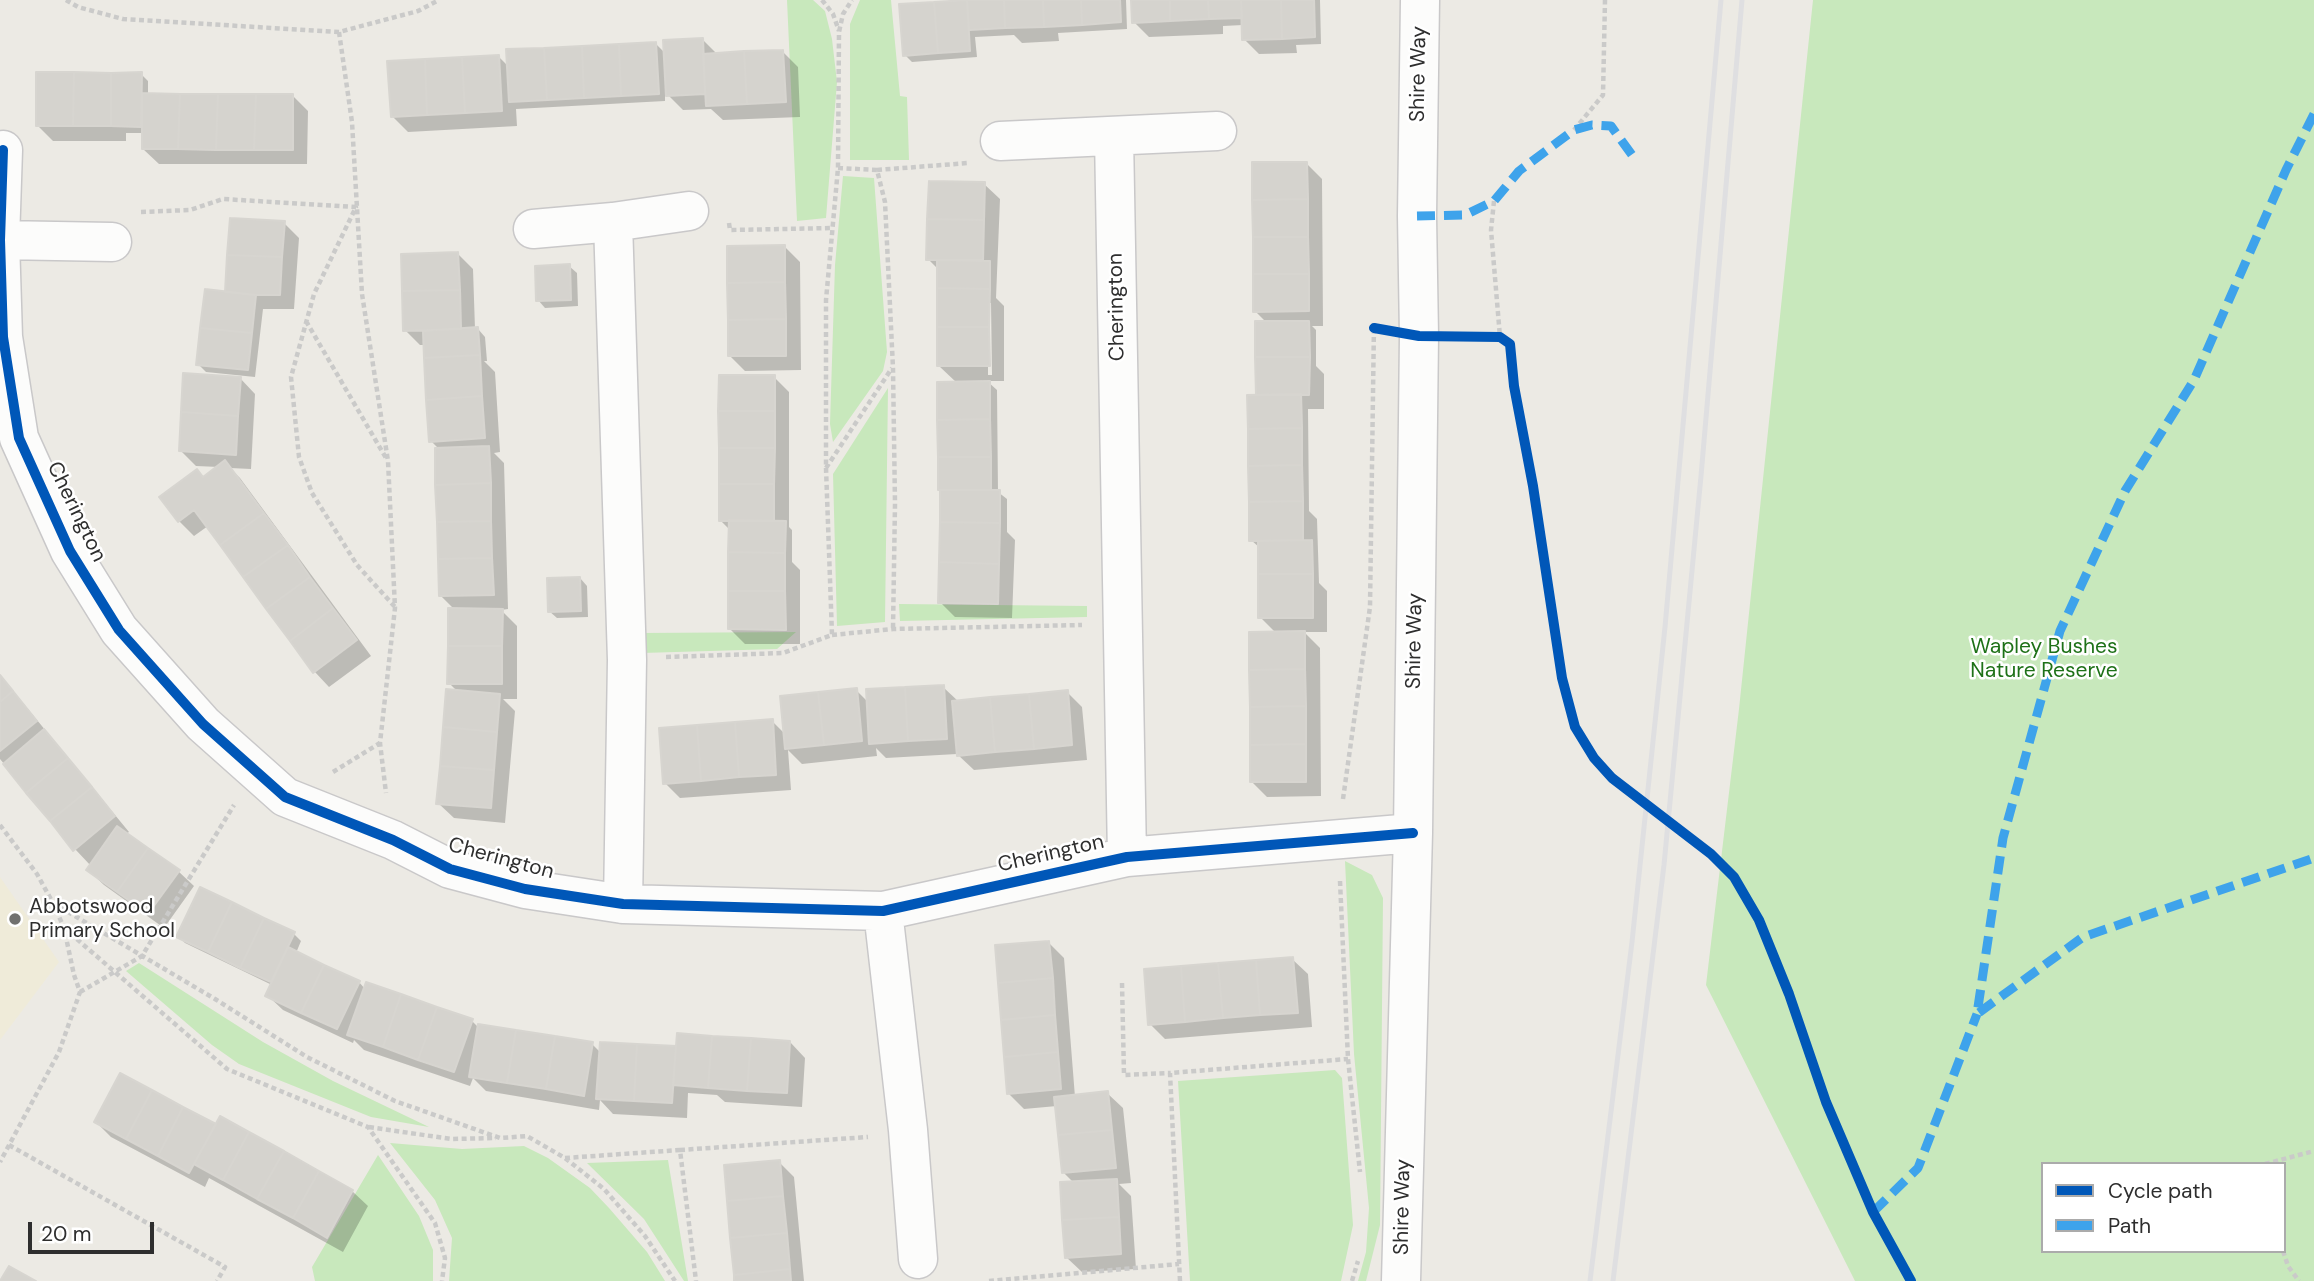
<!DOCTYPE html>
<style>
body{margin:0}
#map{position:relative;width:2314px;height:1281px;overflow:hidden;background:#eceae4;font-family:"DM Sans",sans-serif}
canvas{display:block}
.legend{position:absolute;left:2041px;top:1162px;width:245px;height:91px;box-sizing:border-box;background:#fff;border:2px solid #ababab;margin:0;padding:9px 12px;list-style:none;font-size:21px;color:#2e2e2e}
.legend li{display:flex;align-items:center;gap:14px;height:35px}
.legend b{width:35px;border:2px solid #ababab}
.scale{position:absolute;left:28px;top:1222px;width:126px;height:32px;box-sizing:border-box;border:4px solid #2e2e2e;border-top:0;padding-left:9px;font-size:21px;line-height:24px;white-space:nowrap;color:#2e2e2e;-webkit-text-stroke:5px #fff;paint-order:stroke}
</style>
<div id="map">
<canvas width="2314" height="1281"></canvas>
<ul class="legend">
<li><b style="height:9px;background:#0057b8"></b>Cycle path</li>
<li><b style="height:9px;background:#3ea3eb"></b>Path</li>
</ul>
<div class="scale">20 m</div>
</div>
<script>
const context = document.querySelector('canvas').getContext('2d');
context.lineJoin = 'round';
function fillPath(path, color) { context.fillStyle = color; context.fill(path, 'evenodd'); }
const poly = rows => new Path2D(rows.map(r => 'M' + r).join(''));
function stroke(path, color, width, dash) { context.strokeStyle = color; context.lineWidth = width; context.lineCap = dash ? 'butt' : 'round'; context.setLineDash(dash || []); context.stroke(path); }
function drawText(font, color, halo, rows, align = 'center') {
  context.font = font + ' "DM Sans",sans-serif'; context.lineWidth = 5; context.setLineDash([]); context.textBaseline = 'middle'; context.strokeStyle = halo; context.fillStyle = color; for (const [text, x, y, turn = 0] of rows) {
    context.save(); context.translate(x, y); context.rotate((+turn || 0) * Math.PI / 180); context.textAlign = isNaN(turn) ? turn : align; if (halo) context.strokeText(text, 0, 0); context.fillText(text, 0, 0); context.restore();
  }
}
fillPath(poly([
 [0,877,59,962,0,1040]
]), '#efebd9');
fillPath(poly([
 [787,0,813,0,825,11,832,39,837,82,826,218,797,221],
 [860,0,891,0,900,96,907,97,909,160,850,160,850,24],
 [1813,0,2314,0,2314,1281,1855,1281,1706,985,1739,709],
 [2043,1164,2284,1164,2284,1251,2043,1251],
 [843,176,874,178,887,352,883,371,833,442,830,424,835,265],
 [888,388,885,622,837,626,833,474],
 [899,604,1087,606,1087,617,900,621],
 [796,632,777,649,642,653,640,633],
 [1345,861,1372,875,1383,898,1380,1225,1366,1281,1358,1281,1366,1252,1369,1208,1354,1054],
 [139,963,263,1042,333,1081,429,1127,371,1117,239,1064,212,1045,126,971],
 [1335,1070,1342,1078,1353,1225,1341,1281,1190,1281,1178,1081],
 [390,1143,462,1149,524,1146,548,1158,590,1188,609,1208,647,1252,665,1281,449,1281,452,1238,435,1200],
 [378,1155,419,1216,433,1250,433,1281,315,1281,312,1267],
 [668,1160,688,1281,684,1281,644,1219,587,1163]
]), '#c8e8bc');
fillPath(poly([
 [969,0,1126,0,1127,29,1058,33,1059,41,1022,43,1014,35,975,37,977,57,912,62,905,55,901,6],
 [1133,0,1320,0,1321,44,1296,45,1297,53,1259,54,1244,39,1243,25,1223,26,1223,34,1149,37,1134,22],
 [702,39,718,55,783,52,798,67,800,117,723,120,711,109,683,110,665,92,665,101,516,109,517,126,408,132,392,116,499,57,509,67,656,44,665,53],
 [141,74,148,81,148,95,293,96,308,111,307,164,159,164,143,149,143,133,126,133,126,141,53,141,37,125],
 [1306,163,1322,179,1323,326,1312,326,1316,330,1316,366,1324,374,1324,409,1308,409,1309,511,1317,519,1319,583,1327,591,1327,632,1304,632,1320,648,1321,796,1267,797,1252,782,1276,633,1260,617,1260,548,1251,540,1266,322,1255,311],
 [984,184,1000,199,996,298,1004,306,1004,381,987,381,997,390,998,492,1007,499,1007,532,1015,540,1012,618,955,617,940,602,957,383,939,366,939,270,928,259],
 [988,303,991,303,992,375,988,375],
 [284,223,299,238,294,309,263,309,255,377,206,372,198,364,227,294],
 [785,247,800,262,801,370,745,371,730,356],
 [458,254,473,269,475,329,478,329,485,337,487,361,484,361,495,372,500,452,494,453,504,463,508,609,501,610,517,626,517,699,503,699,515,711,505,823,454,818,438,803,458,692,449,683,455,610,441,596,440,450,431,441,425,345,420,345,405,330],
 [569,266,577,273,578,306,545,308,538,300],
 [239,377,255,394,251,469,230,468,240,478,371,656,329,687,314,671,208,526,194,536,179,521,204,478,219,467,196,466,181,451],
 [774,377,789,392,789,527,792,530,792,562,800,570,800,644,745,644,730,629,730,530,720,520],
 [580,578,587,586,588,617,557,618,549,611],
 [0,675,129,832,126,834,178,871,194,886,164,928,104,885,88,870,91,866,75,849,0,759],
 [943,687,959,702,1067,692,1082,707,1087,760,974,770,957,754,886,758,876,748,877,756,802,764,788,750,791,790,680,798,665,783,772,721,785,734,856,690,869,703],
 [294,934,301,941,296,953,359,982,365,989,472,1021,479,1028,592,1044,601,1053,790,1042,805,1058,802,1107,725,1102,717,1095,688,1093,687,1118,613,1114,600,1100,599,1110,486,1091,473,1078,470,1086,364,1050,354,1040,353,1043,283,1010,267,995,272,985,185,943,178,936],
 [1049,943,1064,958,1075,1097,1107,1093,1123,1108,1131,1183,1119,1184,1131,1196,1136,1269,1082,1272,1066,1257,1074,1183,1064,1173,1057,1106,1024,1109,1008,1093],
 [1292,959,1308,974,1312,1027,1165,1039,1150,1024],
 [221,1118,352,1191,368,1206,343,1252,209,1178,205,1187,111,1137,96,1122,217,1126],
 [779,1162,794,1177,804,1281,736,1281]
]), '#0003');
const building = poly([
 [967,0,970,51,938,53,934,2,967,0],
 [967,0,1004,0,1005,28,969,30,967,0],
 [1004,0,1043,0,1044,27,1005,28,1004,0],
 [1043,0,1081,0,1082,25,1044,27,1043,0],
 [1081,0,1120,0,1121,22,1082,25,1081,0],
 [1131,0,1170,0,1170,21,1132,23,1131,0],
 [1170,0,1208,0,1209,19,1170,21,1170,0],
 [1208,0,1241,0,1242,18,1209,19,1208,0],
 [1241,0,1281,0,1282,39,1242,40,1241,0],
 [1281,0,1314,0,1315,37,1282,39,1281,0],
 [934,2,938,53,903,56,899,4,934,2],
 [703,38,705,94,666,96,663,40,703,38],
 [656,42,659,94,621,96,619,44,656,42],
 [619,44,621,96,584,98,582,46,619,44],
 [582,46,584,98,547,100,544,48,582,46],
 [544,48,547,100,509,102,506,49,544,48],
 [783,50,786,102,747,104,744,51,783,50],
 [744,51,747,104,706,106,703,54,744,51],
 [499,55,502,111,465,113,462,57,499,55],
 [462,57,465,113,427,115,425,59,462,57],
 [425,59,427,115,391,117,387,61,425,59],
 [36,72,74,72,73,126,36,126,36,72],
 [74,72,111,73,111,126,73,126,74,72],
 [142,72,141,127,111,126,111,73,142,72],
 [142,93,180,94,178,149,142,149,142,93],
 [180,94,218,94,216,150,178,149,180,94],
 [218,94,256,94,254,150,216,150,218,94],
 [256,94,293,94,293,150,254,150,256,94],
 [1252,162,1307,162,1308,199,1252,200,1252,162],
 [929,181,985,182,984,220,927,219,929,181],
 [1308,199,1308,237,1253,237,1252,200,1308,199],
 [230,218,285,221,282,257,227,255,230,218],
 [927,219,984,220,983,260,926,260,927,219],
 [1253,237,1308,237,1309,274,1253,274,1253,237],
 [785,245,785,282,727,283,727,246,785,245],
 [458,252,460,290,402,291,401,254,458,252],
 [227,255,282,257,280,295,256,295,225,292,227,255],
 [937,260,990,261,990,289,937,288,937,260],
 [570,264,571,300,536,301,535,266,570,264],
 [1253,274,1309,274,1309,311,1253,312,1253,274],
 [785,282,786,319,728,320,727,283,785,282],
 [937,288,990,289,989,327,937,327,937,288],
 [205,289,256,295,252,333,200,328,205,289],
 [460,290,461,329,403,331,402,291,460,290],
 [786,319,786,356,728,356,728,320,786,319],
 [1255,321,1309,321,1310,357,1255,357,1255,321],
 [478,327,480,355,424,358,423,331,478,327],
 [937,327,989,327,990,366,937,366,937,327],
 [200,328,252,333,248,370,196,365,200,328],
 [480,355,482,396,426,400,424,358,480,355],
 [1255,357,1310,357,1309,395,1256,395,1255,357],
 [183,373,241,377,238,416,181,412,183,373],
 [719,375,775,375,775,411,718,411,719,375],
 [990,381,990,419,937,420,937,382,990,381],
 [1301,394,1302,428,1248,429,1247,395,1301,394],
 [482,396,485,438,429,442,426,400,482,396],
 [718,411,775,411,775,448,719,448,718,411],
 [181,412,238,416,236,455,179,451,181,412],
 [990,419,991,457,938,457,937,420,990,419],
 [1302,428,1302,465,1248,466,1248,429,1302,428],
 [489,446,491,483,435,485,435,448,489,446],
 [719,448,775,448,774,484,719,484,719,448],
 [938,457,991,457,991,490,938,490,938,457],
 [225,460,264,513,220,545,194,510,178,522,159,497,197,469,203,477,225,460],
 [1302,465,1303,501,1249,502,1248,466,1302,465],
 [491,483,491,521,437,522,435,485,491,483],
 [719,484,774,484,774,521,719,521,719,484],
 [940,490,1000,490,1000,523,940,522,940,490],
 [1303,501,1303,540,1249,541,1249,502,1303,501],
 [264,513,288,545,243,577,220,545,264,513],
 [729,520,786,521,785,553,728,552,729,520],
 [491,521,492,558,438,559,437,522,491,521],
 [940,522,1000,523,999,564,939,562,940,522],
 [1312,540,1313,574,1258,574,1258,541,1312,540],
 [288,545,310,577,266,609,243,577,288,545],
 [728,552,785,553,785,591,728,591,728,552],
 [492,558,494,595,439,596,438,559,492,558],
 [939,562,999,564,998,604,938,603,939,562],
 [1258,574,1313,574,1313,618,1258,618,1258,574],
 [310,577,333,608,290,641,266,609,310,577],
 [580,577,581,611,548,612,547,578,580,577],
 [728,591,785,591,786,630,728,629,728,591],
 [333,608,357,640,313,673,290,641,333,608],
 [448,608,503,609,502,646,448,646,448,608],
 [1305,631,1305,669,1249,670,1249,632,1305,631],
 [448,646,502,646,502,684,447,684,448,646],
 [1305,669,1306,706,1250,707,1249,670,1305,669],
 [0,675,13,691,0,702,0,675],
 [944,685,947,739,908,741,905,687,944,685],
 [905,687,908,741,869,744,866,689,905,687],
 [857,688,862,741,824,745,818,692,857,688],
 [446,689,500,694,497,732,443,727,446,689],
 [1068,690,1072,745,1034,749,1029,694,1068,690],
 [13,691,37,721,0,751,0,702,13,691],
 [818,692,824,745,785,749,780,696,818,692],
 [1029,694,1034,749,995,752,990,697,1029,694],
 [990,697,995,752,957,756,952,701,990,697],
 [1306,706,1306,744,1250,745,1250,707,1306,706],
 [773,719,776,775,739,777,735,722,773,719],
 [735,722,739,777,701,781,697,725,735,722],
 [697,725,701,781,663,784,659,728,697,725],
 [443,727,497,732,494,770,440,766,443,727],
 [44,729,68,758,26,793,3,764,44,729],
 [1306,744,1306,782,1250,782,1250,745,1306,744],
 [68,758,92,787,50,821,26,793,68,758],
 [440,766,494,770,491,808,436,804,440,766],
 [92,787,115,816,73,851,50,821,92,787],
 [117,826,148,848,117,892,86,870,117,826],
 [148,848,180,870,148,914,117,892,148,848],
 [200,887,232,902,208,952,176,937,200,887],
 [232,902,264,918,240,968,208,952,232,902],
 [264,918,295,932,271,982,240,968,264,918],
 [1049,941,1053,978,998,983,995,945,1049,941],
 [288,947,324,965,301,1013,265,996,288,947],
 [1293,957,1298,1013,1260,1015,1256,960,1293,957],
 [1256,960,1260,1015,1223,1018,1218,963,1256,960],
 [1218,963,1223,1018,1185,1022,1181,966,1218,963],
 [324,965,360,981,337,1029,301,1013,324,965],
 [1181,966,1185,1022,1148,1025,1144,969,1181,966],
 [1053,978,1055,1015,1001,1020,998,983,1053,978],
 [366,982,401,994,383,1047,347,1035,366,982],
 [401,994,437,1007,418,1060,383,1047,401,994],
 [437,1007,473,1019,454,1072,418,1060,437,1007],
 [1055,1015,1058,1052,1004,1057,1001,1020,1055,1015],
 [478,1024,516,1030,507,1083,469,1077,478,1024],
 [516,1030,555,1036,546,1089,507,1083,516,1030],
 [677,1033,712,1036,708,1088,673,1085,677,1033],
 [555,1036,593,1042,584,1096,546,1089,555,1036],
 [712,1036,751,1038,747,1091,708,1088,712,1036],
 [751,1038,790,1041,787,1093,747,1091,751,1038],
 [600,1042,637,1044,634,1101,596,1099,600,1042],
 [637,1044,676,1046,672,1103,634,1101,637,1044],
 [1058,1052,1061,1089,1007,1094,1004,1057,1058,1052],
 [120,1073,152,1090,126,1139,94,1122,120,1073],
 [152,1090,183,1107,158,1156,126,1139,152,1090],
 [1108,1091,1112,1130,1058,1135,1054,1097,1108,1091],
 [183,1107,216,1124,189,1173,158,1156,183,1107],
 [220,1116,249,1132,223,1180,194,1164,220,1116],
 [1112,1130,1116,1168,1062,1173,1058,1135,1112,1130],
 [249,1132,284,1151,257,1199,223,1180,249,1132],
 [284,1151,319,1171,293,1218,257,1199,284,1151],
 [780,1160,783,1196,727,1201,724,1165,780,1160],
 [319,1171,353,1190,327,1238,293,1218,319,1171],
 [1117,1179,1119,1217,1062,1220,1060,1182,1117,1179],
 [783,1196,787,1233,730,1238,727,1201,783,1196],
 [1119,1217,1121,1254,1065,1258,1062,1220,1119,1217],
 [787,1233,790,1269,734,1275,730,1238,787,1233],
 [9,1266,36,1281,0,1281,9,1266],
 [790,1269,791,1281,734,1281,734,1275,790,1269]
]);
fillPath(building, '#d5d3ce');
stroke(building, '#d7d5d0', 2);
const minor = poly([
 [1114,136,1127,857],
 [1000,141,1217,131],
 [3,150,0,240,3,337,19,438,70,551,119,630,203,724,285,797,393,840,450,869,525,889,623,904,883,911,1127,857,1413,833],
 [613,222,627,660,623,904],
 [533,229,613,222,689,211],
 [0,240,112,242],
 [883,911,908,1130,918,1259],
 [1401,1281,1413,833,1419,336,1417,216,1420,0]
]);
stroke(minor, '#c9c8c9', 41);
stroke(poly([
 [66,0,78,7,123,19,339,32,418,11,439,0],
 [822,0,833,14,839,31],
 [339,32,352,122,362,294,388,461,395,608,380,743,386,793],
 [1574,130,1603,95,1605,0],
 [838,168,877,170,885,202,893,368,895,504,893,629],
 [877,170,968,163],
 [1494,201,1491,230,1500,337],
 [141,212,190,210,223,199,356,207,314,294,291,377,299,457,312,493,357,565,395,607],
 [729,223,730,230,833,228],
 [306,321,386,458],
 [826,468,892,368],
 [832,635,893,629,1082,625],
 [666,657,783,653,832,635,826,468,826,300,838,168,839,32,843,14,852,0],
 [333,772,380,743],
 [1343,799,1370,607,1374,323],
 [0,825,37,874,53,903,64,928,74,975,80,992,59,1052,0,1162],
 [1340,881,1348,1059,1360,1172],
 [53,903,215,999,307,1057,395,1101,500,1138,527,1136,565,1158,604,1189,645,1236,675,1281],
 [64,928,227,1069,368,1127,435,1223,445,1258,442,1281],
 [1122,983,1124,1075,1170,1073],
 [80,992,142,956,234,805],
 [369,1127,451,1139,496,1138],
 [9,1145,225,1267,217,1281],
 [680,1150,868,1137],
 [565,1158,680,1150,696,1281],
 [2265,1164,2314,1151],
 [2283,1251,2288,1266,2299,1281],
 [989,1281,1179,1264],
 [1180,1281,1170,1073,1348,1059],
 [1352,1281,1358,1261]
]), '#cacac9', 4.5, [5, 3.5]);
stroke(minor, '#fcfcfb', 38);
stroke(poly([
 [1590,1281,1632,942,1665,627,1721,0],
 [1613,1281,1664,865,1701,476,1742,0]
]), '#dfdfe1', 5);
stroke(poly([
 [2314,114,2286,170,2194,380,2125,491,2060,631,2003,838,1977,1014,2083,937,2314,858],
 [1417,216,1465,215,1494,201,1519,171,1574,130,1592,125,1611,126,1632,155],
 [1873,1212,1918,1168,1977,1014]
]), '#3ea3eb', 9, [18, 9]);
stroke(poly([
 [3,150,0,240,3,337,19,438,70,551,119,630,203,724,285,797,393,840,450,869,525,889,623,904,883,911,1127,857,1413,833],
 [1374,328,1419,336,1500,337,1510,344,1514,386,1533,486,1562,678,1575,727,1594,758,1612,778,1711,854,1734,877,1759,920,1789,994,1826,1102,1873,1212,1911,1281]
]), '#0057b8', 10);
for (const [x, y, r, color] of [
 [15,919,7,"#70706e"]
]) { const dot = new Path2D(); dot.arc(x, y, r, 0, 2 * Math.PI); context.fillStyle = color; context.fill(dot); stroke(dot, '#fff', 2.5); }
drawText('21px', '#2e2e2e', '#fff', [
 ["Shire Way",1419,74,-89],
 ["Cherington",1117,307,-91],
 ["Cherington",76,512,64],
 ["Shire Way",1415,641,-89],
 ["Cherington",1051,854,-13],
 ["Cherington",501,859,15],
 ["Shire Way",1403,1207,-89]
]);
drawText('21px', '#1e7118', '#fff', [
 ["Wapley Bushes",2044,647],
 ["Nature Reserve",2044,671]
]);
drawText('21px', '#2e2e2e', '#fff', [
 ["Abbotswood",29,907],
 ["Primary School",29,931]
], 'left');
</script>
